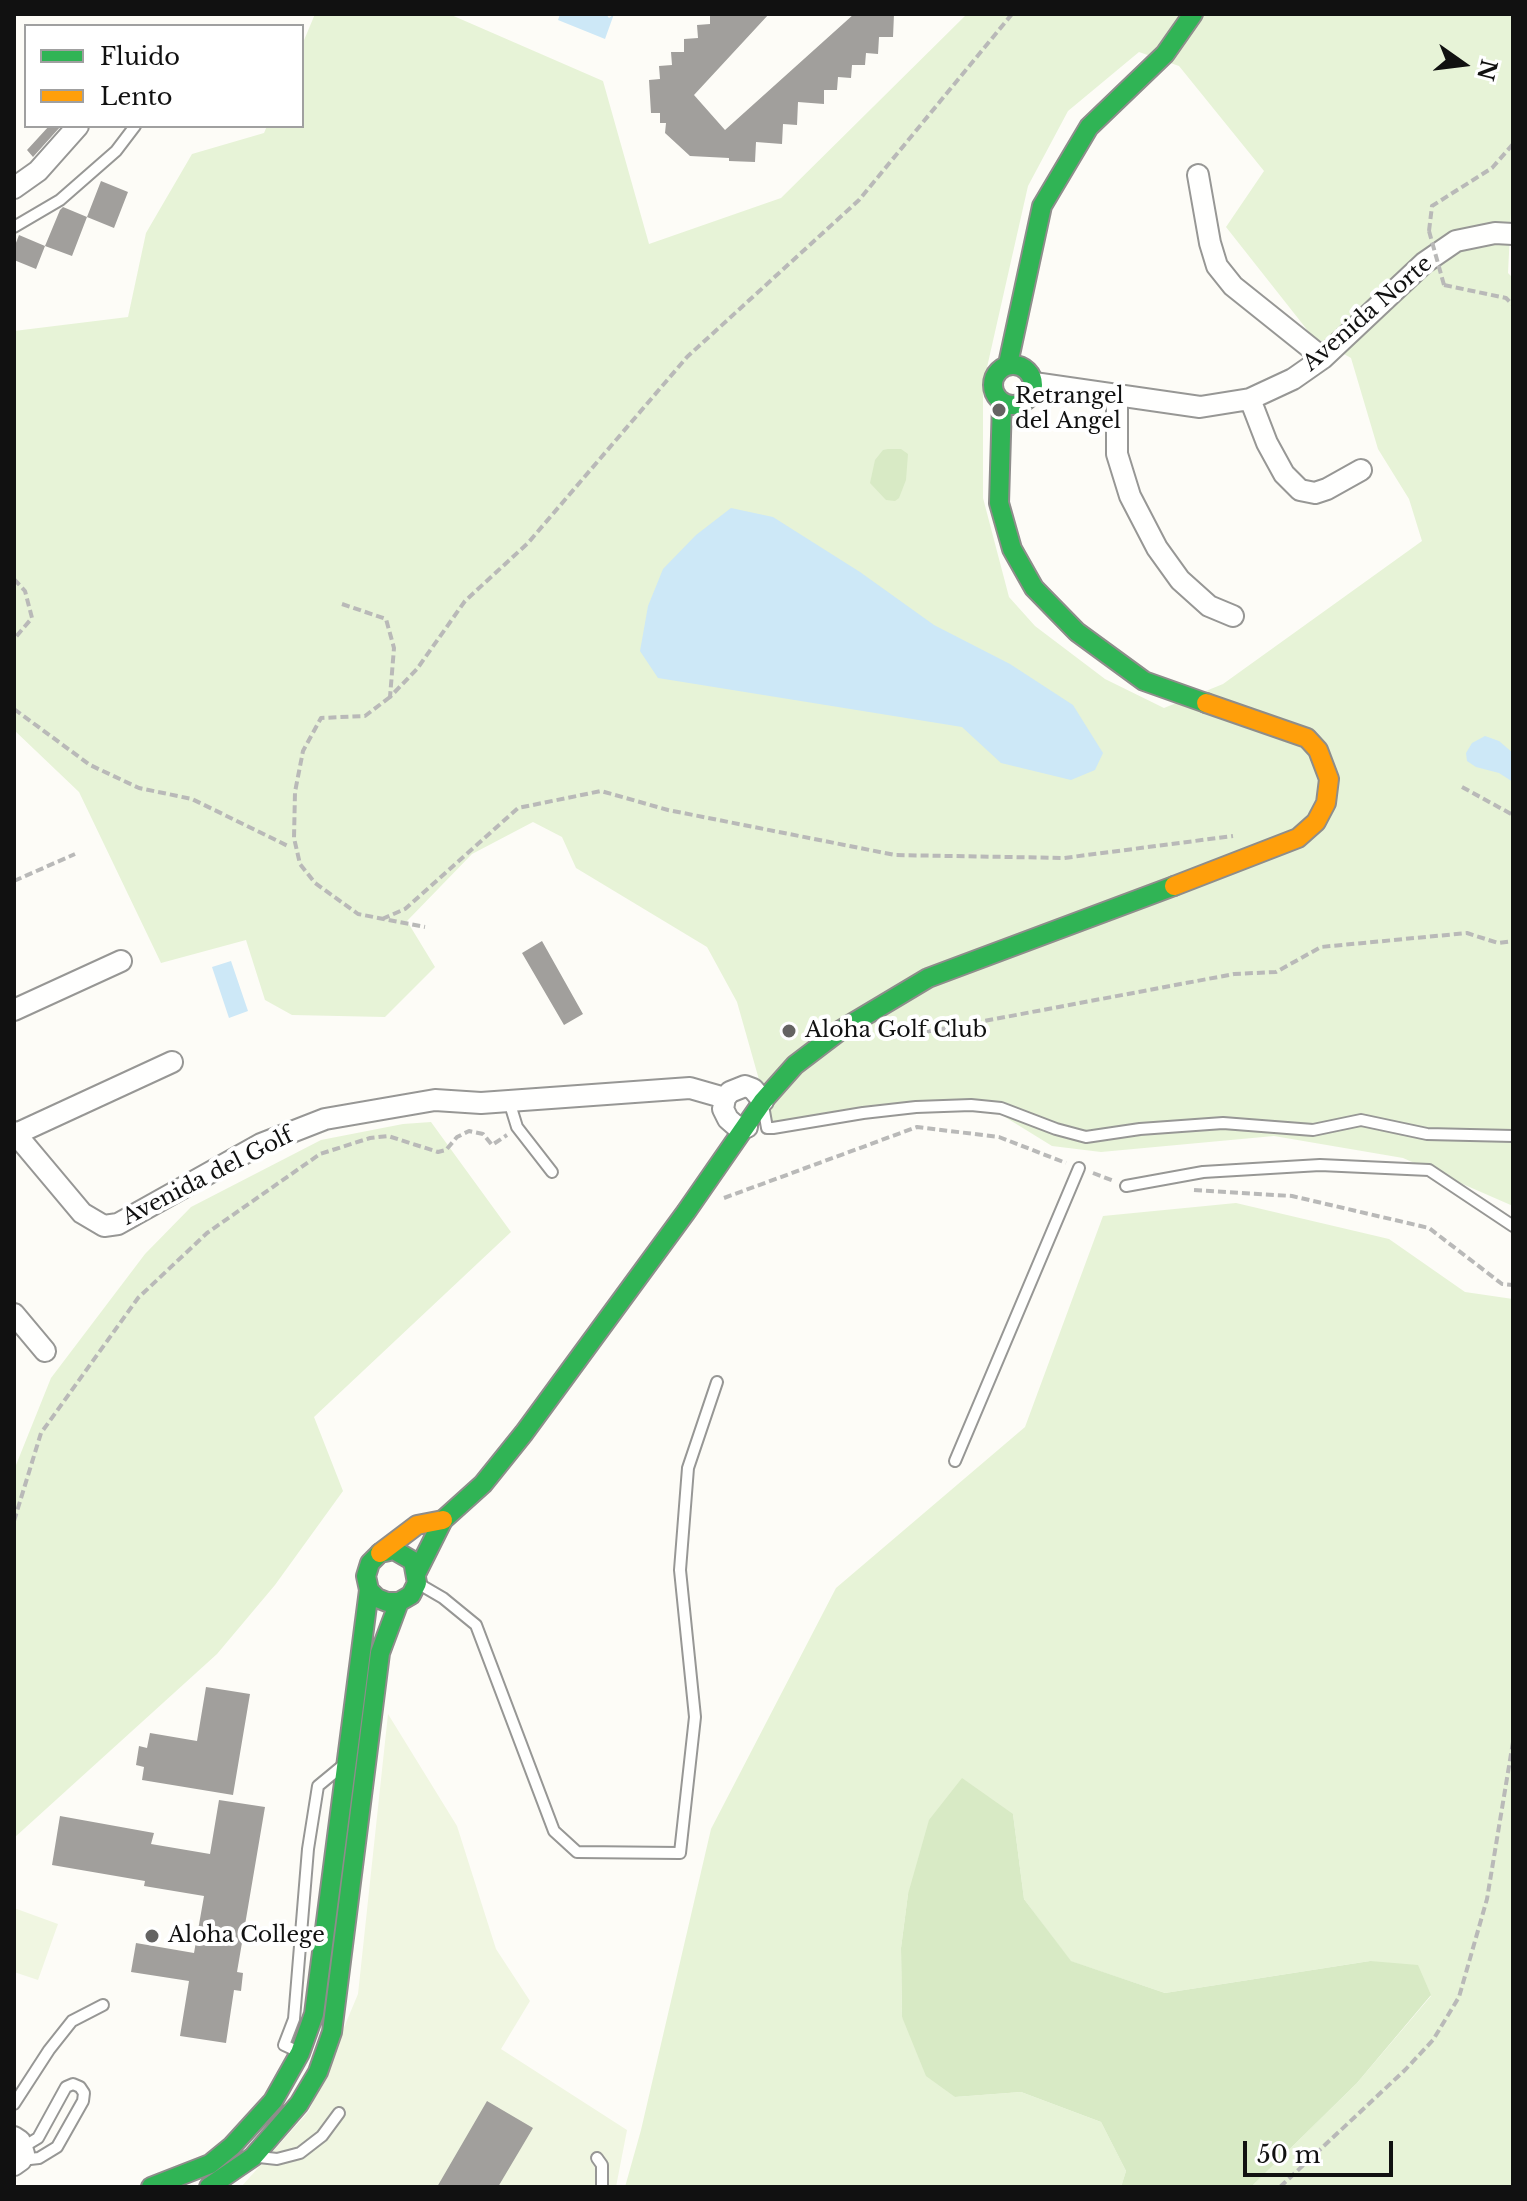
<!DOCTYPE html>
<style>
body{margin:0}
#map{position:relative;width:1527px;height:2201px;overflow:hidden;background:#fdfcf7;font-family:"Libre Baskerville",serif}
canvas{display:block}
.frame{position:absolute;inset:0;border:16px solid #111;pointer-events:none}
.legend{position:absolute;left:24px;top:24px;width:280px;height:104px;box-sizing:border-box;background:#fff;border:2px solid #a0a0a0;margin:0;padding:10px 14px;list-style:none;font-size:24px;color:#111}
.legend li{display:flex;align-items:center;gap:16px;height:40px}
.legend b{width:40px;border:2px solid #a0a0a0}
.north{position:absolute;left:1423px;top:24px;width:80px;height:80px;-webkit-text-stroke:6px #fff;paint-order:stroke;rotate:104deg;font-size:22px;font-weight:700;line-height:32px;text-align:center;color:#111}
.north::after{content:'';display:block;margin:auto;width:28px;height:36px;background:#111;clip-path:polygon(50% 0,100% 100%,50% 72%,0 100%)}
.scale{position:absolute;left:1243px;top:2141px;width:150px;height:36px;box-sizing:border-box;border:4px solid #111;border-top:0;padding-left:10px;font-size:24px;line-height:28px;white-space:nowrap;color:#111;-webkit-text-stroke:6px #fff;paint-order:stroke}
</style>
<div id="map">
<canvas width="1527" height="2201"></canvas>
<div class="frame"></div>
<ul class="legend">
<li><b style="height:10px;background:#30b455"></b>Fluido</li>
<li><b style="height:10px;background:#ff9f0a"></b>Lento</li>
</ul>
<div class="north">N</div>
<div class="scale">50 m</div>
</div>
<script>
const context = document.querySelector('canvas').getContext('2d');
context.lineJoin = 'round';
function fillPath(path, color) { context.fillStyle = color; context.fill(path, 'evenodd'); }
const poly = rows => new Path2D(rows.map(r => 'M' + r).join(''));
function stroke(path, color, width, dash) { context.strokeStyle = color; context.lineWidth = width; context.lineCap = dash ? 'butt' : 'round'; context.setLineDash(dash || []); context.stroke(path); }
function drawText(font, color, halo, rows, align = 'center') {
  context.font = font + ' "Libre Baskerville",serif'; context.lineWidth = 8; context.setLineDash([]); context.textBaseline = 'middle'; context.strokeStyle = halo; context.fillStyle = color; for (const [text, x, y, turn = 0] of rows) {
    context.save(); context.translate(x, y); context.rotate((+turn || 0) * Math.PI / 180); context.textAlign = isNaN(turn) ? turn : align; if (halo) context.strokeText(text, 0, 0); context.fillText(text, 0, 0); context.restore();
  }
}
fillPath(poly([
 [315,14,449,14,603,81,649,244,781,198,967,14,1513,14,1513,173,1508,273,1513,278,1513,1206,1403,1158,1274,1136,1101,1152,1052,1146,979,1101,865,1106,771,1122,737,1002,707,947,576,868,562,837,533,822,472,854,407,921,435,967,385,1017,292,1015,265,1000,246,940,161,963,79,792,14,730,14,331,128,317,146,233,192,154,264,133,267,126,302,126,302,45],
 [1139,52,1179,66,1264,171,1226,227,1312,336,1351,358,1378,449,1409,499,1422,541,1223,684,1164,708,1105,679,1035,626,1009,597,983,498,983,385,1028,186,1068,111],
 [431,1122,511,1232,314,1417,343,1491,275,1585,217,1654,14,1838,14,1470,51,1378,145,1254,191,1207,321,1140,403,1124],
 [1236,1203,1389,1239,1465,1292,1513,1299,1513,2187,1251,2187,1357,2083,1431,1996,1370,1961,1165,1993,1070,1961,1024,1899,1013,1814,908,1894,901,1948,902,2017,955,2097,1021,2092,1101,2122,1126,2171,1121,2187,625,2187,641,2130,711,1829,836,1588,1025,1427,1103,1216]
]), '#e7f3d7');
fillPath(poly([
 [888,449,901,449,908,454,906,480,899,498,895,501,886,500,870,483,875,460,883,450],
 [962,1778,1013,1814,1024,1899,1071,1961,1165,1993,1370,1961,1418,1965,1431,1995,1357,2083,1251,2187,1121,2187,1126,2171,1101,2122,1021,2092,955,2097,926,2076,902,2017,901,1948,908,1894,929,1820]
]), '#d8eac5');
fillPath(poly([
 [388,1714,457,1826,496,1949,530,2001,501,2049,627,2130,616,2187,241,2187,309,2111,358,1994],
 [14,1908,58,1924,38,1980,14,1972]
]), '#f0f6e1');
fillPath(poly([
 [560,14,606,14,609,18,614,14,605,39,558,20],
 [731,508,773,517,860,572,934,625,1010,664,1073,705,1103,753,1095,770,1071,780,1001,763,962,727,658,678,640,651,648,606,663,569,696,535],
 [1485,736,1499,741,1513,753,1513,782,1499,773,1476,767,1467,761,1466,753,1472,743],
 [231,961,248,1011,229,1018,212,967]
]), '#cde8f7');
fillPath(poly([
 [710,14,769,14,694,95,725,130,854,14,894,14,893,37,879,37,878,54,866,53,865,65,852,65,851,78,838,77,837,90,824,90,824,104,798,102,797,125,783,124,782,144,756,142,755,162,729,161,729,158,690,156,665,133,666,123,660,123,660,113,651,113,649,80,660,79,659,66,672,65,671,52,684,52,684,39,698,38,697,25,710,24],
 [49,126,61,126,33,157,27,150],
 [101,181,128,192,114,228,87,217],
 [63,207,87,217,72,256,45,246,60,210],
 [19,235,45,246,36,269,14,260,14,248],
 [542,941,583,1014,564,1025,522,953],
 [206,1687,250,1694,233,1795,142,1780,144,1767,136,1765,139,1746,147,1748,150,1733,197,1741],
 [219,1800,265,1807,237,1972,243,1973,241,1991,234,1990,226,2043,180,2036,189,1981,131,1972,136,1943,194,1953,204,1896,144,1886,145,1881,52,1865,60,1816,154,1833,151,1844,210,1854],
 [487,2101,533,2128,498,2187,437,2187]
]), '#a19f9c');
const lane = poly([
 [14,227,60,200,116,151,135,126],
 [509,1101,517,1127,552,1172],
 [764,1111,767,1128,773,1128,863,1113,916,1107,971,1105,1001,1108,1056,1129,1086,1137,1140,1129,1223,1123,1313,1130,1361,1120,1427,1134,1513,1136],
 [1126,1186,1203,1172,1320,1165,1429,1170,1513,1226],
 [955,1461,1079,1168],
 [419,1584,443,1598,476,1625,554,1831,577,1852,680,1853,695,1717,680,1570,688,1468,717,1382],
 [299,2052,284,2045,294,2019,308,1849,318,1786,341,1767],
 [14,2104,49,2050,72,2021,103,2005],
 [259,2157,277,2159,300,2153,322,2136,339,2113],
 [597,2158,602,2165,602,2187],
 [21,2160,39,2158,57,2147,83,2101,84,2093,80,2087,73,2084,66,2087,38,2138,23,2147]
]);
const street = poly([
 [1198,175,1210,243,1217,266,1233,286,1323,358],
 [14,188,38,171,78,126],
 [1034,383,1200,407,1250,399,1293,379,1323,358,1424,263,1456,241,1495,233,1513,234],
 [1117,395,1117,454,1130,496,1157,548,1180,580,1209,606,1233,616],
 [1250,399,1267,443,1284,474,1300,490,1315,493,1327,489,1361,470],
 [14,1010,121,961],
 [747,1127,736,1126,728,1119,723,1109,725,1098,730,1092,745,1086,753,1089,763,1101],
 [14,1132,82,1213,104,1226,118,1224,261,1144,325,1119,435,1100,481,1103,690,1088,725,1098],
 [16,1134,172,1062],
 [14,1314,45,1351],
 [14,2137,20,2141,24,2154,21,2160,14,2165]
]);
const fast = poly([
 [1008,364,1042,206,1089,127,1165,54,1193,14],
 '993 385a20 20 0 1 1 40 0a20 20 0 1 1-40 0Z',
 [1002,402,999,503,1012,549,1034,588,1077,632,1144,681,1206,703],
 [417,1572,443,1520,483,1484,524,1433,686,1212,763,1101,795,1065,841,1030,928,978,1174,886],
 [151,2187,210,2164,232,2146,273,2101,300,2053,314,2014,369,1590,366,1576,370,1563,380,1553,394,1550,413,1561,417,1583,411,1595,399,1602,387,1602,377,1598,369,1590],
 [209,2187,253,2157,299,2104,318,2072,332,2032,380,1653,399,1602]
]);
const slow = poly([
 [1174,886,1298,838,1316,822,1326,803,1329,779,1318,750,1307,738,1206,703],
 [380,1553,417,1525,443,1520]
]);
stroke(lane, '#979795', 14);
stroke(street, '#979795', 24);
stroke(fast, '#8e8d8b', 22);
stroke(slow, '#8e8d8b', 22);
stroke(poly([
 [1429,231,1432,206,1492,168,1513,144],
 [1444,285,1506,298,1513,305],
 [14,579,25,591,32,618,14,639],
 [342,604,386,619,394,648,390,697,417,669,465,601,528,543,687,357,859,200,1012,14],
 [390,697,365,716,321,718,303,751,295,792,294,838,300,864,315,883,358,914,425,927],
 [14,709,90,765,139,788,192,799,290,847],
 [1462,787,1513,815],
 [14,881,75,854],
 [382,919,405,909,518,808,601,791,668,810,895,855,1064,858,1233,836],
 [879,1034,899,1037,1234,974,1276,972,1321,947,1467,933,1498,943,1513,941],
 [1093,1173,1114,1181],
 [1194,1190,1292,1196,1429,1228,1502,1284,1513,1285],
 [724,1198,917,1127,999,1137,1066,1163],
 [14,1521,41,1433,138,1298,207,1233,320,1154,370,1138,388,1136,438,1152,446,1150,457,1137,469,1131,483,1134,492,1145,507,1135],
 [1280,2187,1405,2070,1433,2040,1459,1997,1487,1899,1513,1742]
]), '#b9b9b8', 4, [8, 4]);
stroke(lane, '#fffffe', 10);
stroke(street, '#fffffe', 20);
stroke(fast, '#30b455', 18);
stroke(slow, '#ff9f0a', 18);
stroke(poly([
 [1429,231,1444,285]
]), '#b9b9b8', 4, [8, 4]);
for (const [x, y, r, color] of [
 [999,410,8,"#646362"],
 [789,1031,8,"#646362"],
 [152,1936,8,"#646362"]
]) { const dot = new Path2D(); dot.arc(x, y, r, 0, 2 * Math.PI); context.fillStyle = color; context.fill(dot); stroke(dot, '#fff', 3); }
drawText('22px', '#111', '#fff', [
 ["Avenida Norte",1368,314,-41],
 ["Avenida del Golf",208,1177,-27]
]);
drawText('22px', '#111', '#fff', [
 ["Retrangel",1015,397],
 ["del Angel",1015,422],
 ["Aloha Golf Club",805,1031],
 ["Aloha College",168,1936]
], 'left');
</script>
